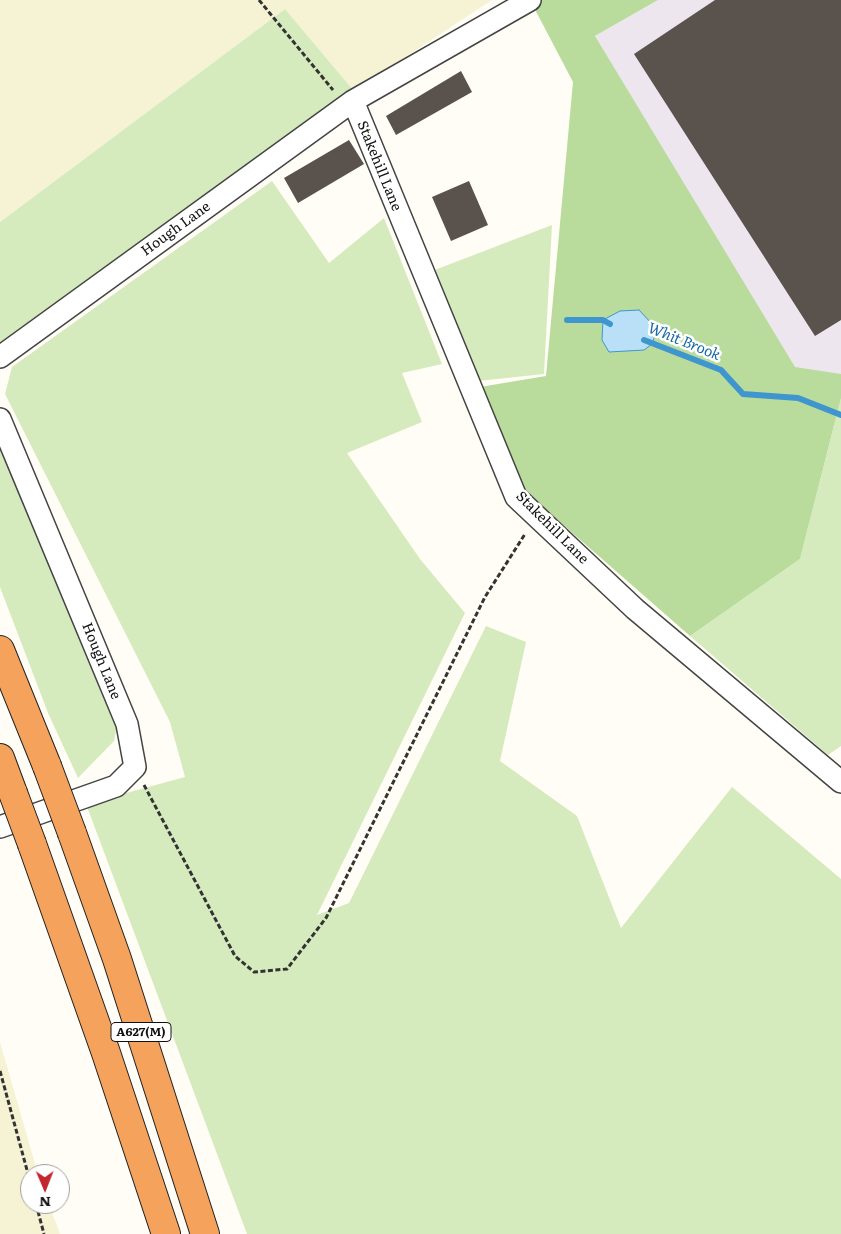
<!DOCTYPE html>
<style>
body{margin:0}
#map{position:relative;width:841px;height:1234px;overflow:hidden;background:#fffdf5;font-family:Literata,serif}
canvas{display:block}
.north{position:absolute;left:20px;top:1164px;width:50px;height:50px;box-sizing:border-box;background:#fff;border:1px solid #a0a0a0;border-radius:50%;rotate:179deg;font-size:14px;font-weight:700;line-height:20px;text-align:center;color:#111}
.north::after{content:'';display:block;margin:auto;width:18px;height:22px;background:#c4262e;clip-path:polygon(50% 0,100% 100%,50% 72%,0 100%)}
</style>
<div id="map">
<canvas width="841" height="1234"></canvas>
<div class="north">N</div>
</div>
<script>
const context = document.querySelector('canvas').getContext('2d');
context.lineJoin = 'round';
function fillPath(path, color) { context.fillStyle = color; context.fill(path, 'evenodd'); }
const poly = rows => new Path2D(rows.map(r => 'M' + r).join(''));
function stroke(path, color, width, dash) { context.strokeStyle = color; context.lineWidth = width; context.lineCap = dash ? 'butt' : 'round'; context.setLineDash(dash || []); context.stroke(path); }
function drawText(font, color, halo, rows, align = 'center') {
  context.font = font + ' Literata,serif'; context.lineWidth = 5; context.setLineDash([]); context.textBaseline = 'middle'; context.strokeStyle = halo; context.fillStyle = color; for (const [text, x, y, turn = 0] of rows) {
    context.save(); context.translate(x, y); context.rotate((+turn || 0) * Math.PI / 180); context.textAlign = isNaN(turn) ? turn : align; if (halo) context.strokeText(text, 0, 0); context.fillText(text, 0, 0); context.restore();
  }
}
fillPath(poly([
 [658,0,841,0,841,381,785,371,595,36]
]), '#eee6ef');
fillPath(poly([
 [0,0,492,0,354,91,285,9,0,222],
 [0,1042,38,1174,30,1174,30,1204,49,1204,60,1234,0,1234]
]), '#f6f3d4');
fillPath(poly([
 [285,9,354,91,275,143,0,346,0,222],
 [272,181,329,263,384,218,442,364,402,373,422,422,347,453,420,559,465,613,317,915,349,903,486,626,526,642,500,761,577,816,621,928,732,787,841,879,841,1234,247,1234,86,804,185,777,170,722,5,394,12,367],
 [552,225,544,374,478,381,432,271],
 [841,398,841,746,828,755,690,636,800,559],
 [0,446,117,726,114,741,78,778,48,713,0,587]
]), '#d5ebbd');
fillPath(poly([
 [530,0,658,0,595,36,795,367,841,374,841,398,800,559,690,636,520,487,480,387,546,376,573,82]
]), '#b9dc9c');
const water = poly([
 [639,310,654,326,655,335,652,344,644,350,609,352,602,340,603,320,620,311,639,310]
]);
fillPath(water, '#b9e0f7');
stroke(water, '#3f96cf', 1);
stroke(poly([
 [567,320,603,320,610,324],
 [644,340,721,370,743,394,798,398,841,415]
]), '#3f96cf', 6);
fillPath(poly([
 [715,0,841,0,841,320,815,336,634,54],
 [461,71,472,92,396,135,386,116],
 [349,140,364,164,298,203,284,178],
 [469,181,488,225,451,241,432,197]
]), '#5a524d');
const minor = poly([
 [353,101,516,497,635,609,841,782],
 [0,357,353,101,530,0],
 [0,419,127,724,135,767,116,786,0,827]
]);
const highway = poly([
 [0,650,47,766],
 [0,758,13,793],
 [72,833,117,959,205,1234],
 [32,844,106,1053,166,1234]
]);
stroke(minor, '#444', 24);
stroke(highway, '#222', 30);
stroke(poly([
 [259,0,333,90],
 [144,785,235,956,254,972,287,969,326,918,485,597,525,534],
 [0,1071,30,1181],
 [36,1204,44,1234]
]), '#333', 3, [5, 2.5]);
stroke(minor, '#fff', 21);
stroke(highway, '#f5a25d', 28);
const highwayBridge = poly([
 [47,766,72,833],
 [13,793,32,844]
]);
stroke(highwayBridge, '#222', 30, []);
stroke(highwayBridge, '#f5a25d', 28);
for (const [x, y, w] of [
 [141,1032,60]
]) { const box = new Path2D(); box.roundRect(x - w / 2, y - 9.5, w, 19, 4); context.fillStyle = '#fff'; context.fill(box); stroke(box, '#111', 1); }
drawText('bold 12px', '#111', null, [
 ["A627(M)",141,1032]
]);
drawText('14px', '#111', '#fff', [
 ["Stakehill Lane",379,166,68],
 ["Hough Lane",176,229,-36],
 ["Stakehill Lane",552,528,45],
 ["Hough Lane",101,661,68]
]);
drawText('italic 15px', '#1768a6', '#fff', [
 ["Whit Brook",684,342,22]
]);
</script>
